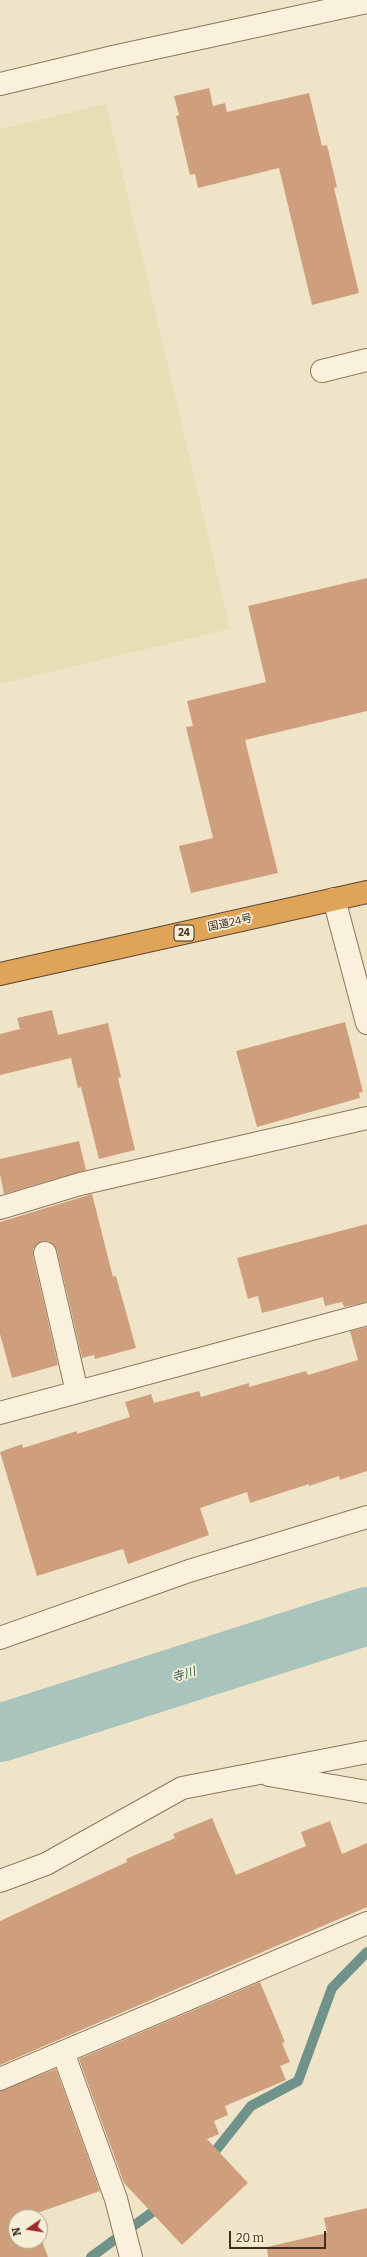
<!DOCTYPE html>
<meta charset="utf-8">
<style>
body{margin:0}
#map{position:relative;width:367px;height:2257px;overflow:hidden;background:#f0e4c8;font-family:Bitter,serif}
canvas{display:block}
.north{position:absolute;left:8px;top:2209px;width:40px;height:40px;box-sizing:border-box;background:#f7eed8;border:1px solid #ada18e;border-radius:50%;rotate:257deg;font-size:11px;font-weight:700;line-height:16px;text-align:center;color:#3d2e20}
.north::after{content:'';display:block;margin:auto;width:14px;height:18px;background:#9e2a2b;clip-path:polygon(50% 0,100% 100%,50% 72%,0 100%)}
.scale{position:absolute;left:229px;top:2231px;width:97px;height:18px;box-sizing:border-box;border:2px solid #3d2e20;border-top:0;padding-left:5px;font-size:12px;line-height:14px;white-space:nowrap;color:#3d2e20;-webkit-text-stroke:3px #f7eed8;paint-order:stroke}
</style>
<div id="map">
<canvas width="367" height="2257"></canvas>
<div class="north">N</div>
<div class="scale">20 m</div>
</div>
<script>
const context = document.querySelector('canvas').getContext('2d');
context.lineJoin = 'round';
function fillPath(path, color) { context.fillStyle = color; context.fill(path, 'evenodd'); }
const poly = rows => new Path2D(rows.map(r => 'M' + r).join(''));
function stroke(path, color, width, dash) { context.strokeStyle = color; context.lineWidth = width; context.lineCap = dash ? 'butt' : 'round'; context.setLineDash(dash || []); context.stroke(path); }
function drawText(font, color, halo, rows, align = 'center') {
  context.font = font + ' Bitter,"Noto Sans JP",serif'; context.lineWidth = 3.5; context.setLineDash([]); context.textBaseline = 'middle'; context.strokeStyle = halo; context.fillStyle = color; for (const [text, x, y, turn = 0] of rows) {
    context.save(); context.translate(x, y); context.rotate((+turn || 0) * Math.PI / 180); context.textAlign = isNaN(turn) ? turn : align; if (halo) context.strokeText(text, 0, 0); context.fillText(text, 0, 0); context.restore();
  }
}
fillPath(poly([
 [106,104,230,629,0,684,0,129]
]), '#e6deb5');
stroke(poly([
 [209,2159,251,2106,298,2081,332,1988,367,1952],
 [91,2257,162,2205]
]), '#6f938a', 10);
stroke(poly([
 [0,1733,367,1616]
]), '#a9c4bc', 58);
fillPath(poly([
 [209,88,213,106,225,103,227,112,309,93,322,146,327,145,337,187,334,188,359,293,312,305,279,168,198,188,195,174,190,175,176,116,179,115,174,96],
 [367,578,367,711,245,740,278,873,191,893,179,846,213,838,186,727,193,726,187,701,266,682,248,606],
 [52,1010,58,1035,108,1023,121,1077,118,1078,135,1150,99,1159,81,1087,78,1088,71,1058,0,1075,0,1034,20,1029,17,1018],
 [345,1022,363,1092,359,1093,360,1098,257,1127,236,1051],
 [79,1141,86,1170,4,1194,0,1174,0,1159],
 [92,1194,113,1277,116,1276,136,1348,95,1359,94,1355,82,1358,57,1250,49,1241,42,1241,33,1249,33,1256,58,1365,12,1378,0,1334,0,1222],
 [367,1224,367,1302,344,1307,342,1302,325,1306,323,1297,262,1313,258,1296,248,1299,237,1258],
 [367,1327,367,1471,340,1480,339,1476,309,1486,309,1484,250,1503,247,1492,200,1508,209,1535,128,1564,123,1549,37,1576,0,1452,22,1444,23,1448,77,1431,77,1434,130,1417,125,1402,151,1394,154,1403,199,1391,201,1397,249,1383,249,1387,306,1371,308,1375,358,1360,350,1331],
 [212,1818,236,1875,306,1846,301,1832,330,1821,342,1854,367,1843,367,1907,0,2065,0,1921,127,1862,126,1859,175,1838,173,1834],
 [260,1982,285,2042,282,2043,290,2062,280,2066,286,2080,225,2106,228,2115,214,2121,219,2134,207,2139,248,2183,182,2245,124,2183,79,2059],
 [56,2069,100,2191,37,2213,38,2215,33,2217,16,2217,16,2241,40,2241,40,2236,48,2257,0,2257,0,2091],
 [367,2208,367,2257,268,2257,267,2247,327,2233,324,2218]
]), '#cf9f7d');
const street = poly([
 [0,84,113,57,367,2],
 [322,371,367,360],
 [334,899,367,1023],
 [0,1208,80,1184,367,1118],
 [45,1253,77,1392],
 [0,1413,367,1314],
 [0,1638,189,1571,367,1517],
 [269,1775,367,1792],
 [0,1881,46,1864,182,1788,367,1752],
 [63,2052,116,2199,131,2257],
 [0,2079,367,1923]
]);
const highway = poly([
 [0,974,367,892]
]);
stroke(street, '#8d765c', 24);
stroke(highway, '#5b4430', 24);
stroke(street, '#faf1dc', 22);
stroke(highway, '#e0a458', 22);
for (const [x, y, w] of [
 [184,933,20]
]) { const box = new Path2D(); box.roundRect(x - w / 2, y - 8, w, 16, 3); context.fillStyle = '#f7eed8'; context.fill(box); stroke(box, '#3d2e20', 1); }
drawText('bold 10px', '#3d2e20', null, [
 ["24",184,933]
]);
drawText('11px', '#3d2e20', '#f7eed8', [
 ["国道24号",230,923,-12]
]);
drawText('italic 12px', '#2f5d5a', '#f7eed8', [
 ["寺川",184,1675,-18]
]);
</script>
